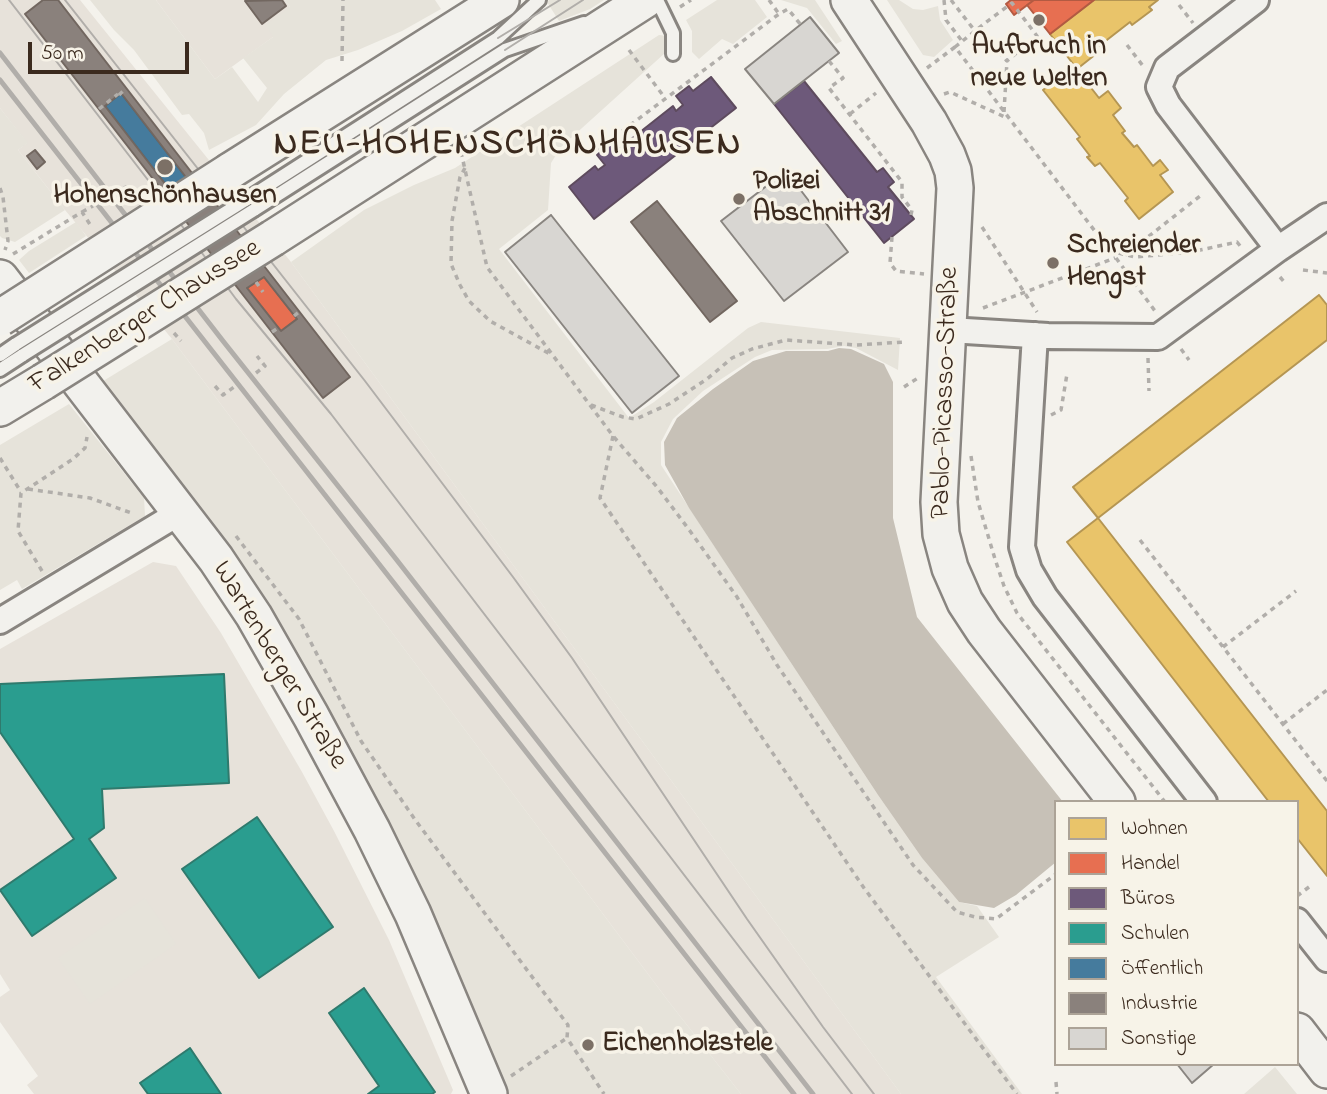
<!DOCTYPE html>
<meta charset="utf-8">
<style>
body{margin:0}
#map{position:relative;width:1327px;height:1094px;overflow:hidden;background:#f4f2ec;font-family:"Indie Flower",sans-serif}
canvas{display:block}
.legend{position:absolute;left:1054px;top:800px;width:245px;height:266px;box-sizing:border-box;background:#f7f3e8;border:2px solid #aca397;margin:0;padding:9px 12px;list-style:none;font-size:21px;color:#3b2a1e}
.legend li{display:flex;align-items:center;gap:14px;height:35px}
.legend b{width:35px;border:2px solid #aca397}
.scale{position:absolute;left:28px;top:42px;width:161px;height:32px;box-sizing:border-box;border:4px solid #3b2a1e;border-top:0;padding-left:9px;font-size:21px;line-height:24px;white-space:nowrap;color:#3b2a1e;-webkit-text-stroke:5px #f7f3e8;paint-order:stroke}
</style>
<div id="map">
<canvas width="1327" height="1094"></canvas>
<ul class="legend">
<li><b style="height:19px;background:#e9c46a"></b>Wohnen</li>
<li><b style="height:19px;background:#e76f51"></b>Handel</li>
<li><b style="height:19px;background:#6d597a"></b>Büros</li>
<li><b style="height:19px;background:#2a9d8f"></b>Schulen</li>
<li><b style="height:19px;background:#457b9d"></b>Öffentlich</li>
<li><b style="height:19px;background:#8a817c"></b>Industrie</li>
<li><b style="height:19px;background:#d8d6d2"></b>Sonstige</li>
</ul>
<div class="scale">50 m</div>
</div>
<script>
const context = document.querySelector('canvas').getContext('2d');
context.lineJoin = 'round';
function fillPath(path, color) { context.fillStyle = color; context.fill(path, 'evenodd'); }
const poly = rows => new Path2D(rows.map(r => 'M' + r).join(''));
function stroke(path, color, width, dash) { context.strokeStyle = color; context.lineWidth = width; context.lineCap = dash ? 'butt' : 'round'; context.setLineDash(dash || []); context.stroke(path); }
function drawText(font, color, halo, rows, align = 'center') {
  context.font = font + ' "Indie Flower",sans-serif'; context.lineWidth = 7; context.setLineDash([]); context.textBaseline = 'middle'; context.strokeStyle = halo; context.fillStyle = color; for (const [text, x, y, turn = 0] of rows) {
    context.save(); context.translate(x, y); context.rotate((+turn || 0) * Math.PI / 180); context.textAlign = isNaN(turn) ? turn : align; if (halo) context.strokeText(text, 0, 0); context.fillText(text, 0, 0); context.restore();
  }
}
fillPath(poly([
 [0,0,80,0,291,262,901,1094,741,1094,669,1002,172,339,65,210,18,150,27,143,0,108],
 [156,0,285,0,290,7,273,37,215,79],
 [153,562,176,566,221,633,302,772,334,831,389,940,453,1090,451,1094,34,1094,27,1085,38,1076,0,1022,0,997,10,990,0,974,0,649]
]), '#e7e2da');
fillPath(poly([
 [90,0,156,0,215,79,232,67,258,102,267,88,243,58,273,37,266,25,290,7,285,0,435,0,441,9,402,31,358,50,326,60,284,94,256,125,209,150,204,133,189,114,182,115,134,50,114,30],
 [549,0,604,0,590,9,559,21,547,2],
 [717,0,755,0,767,17,733,44,722,39,699,59,692,52,692,31,686,20],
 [781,0,815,0,842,41,836,44,807,8],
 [887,0,899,0,913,9,923,10,938,6,940,20,953,40,934,57,923,55],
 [659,35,668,36,665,53,561,147,551,163,548,210,499,249,629,418,654,402,748,328,761,322,900,338,898,370,856,348,844,346,827,349,772,350,755,357,703,391,673,419,661,442,661,465,878,795,922,858,959,902,977,906,999,937,936,977,1022,1094,901,1094,291,262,364,210,414,185,455,168],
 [0,108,28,143,18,150,65,210,15,242,2,238,0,236],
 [76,222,86,236,29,273,19,260,29,251],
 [172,339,669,1002,741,1094,502,1094,433,932,95,386],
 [69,404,144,498,145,516,22,589,17,580,0,590,0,445],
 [145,898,176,944,90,1004,58,958],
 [1275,1067,1297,1094,1244,1094]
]), '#e6e3da');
fillPath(poly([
 [839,348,851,349,884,364,893,382,893,518,917,617,1063,802,1056,802,1056,862,1016,895,994,908,959,902,922,858,878,795,689,508,665,465,664,442,677,418,713,389,753,361,786,351,828,351]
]), '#c7c1b7');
const homes = poly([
 [1094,0,1158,0,1149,7,1152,10,1132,25,1130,22,1094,50,1096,54,1077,69,1050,34,1094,0],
 [1074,66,1099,98,1108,91,1121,108,1113,115,1125,131,1122,133,1134,147,1137,145,1153,166,1160,160,1168,170,1160,175,1173,192,1139,219,1125,201,1128,198,1100,163,1095,166,1087,157,1090,156,1077,139,1080,137,1043,90,1074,66],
 [1319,295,1327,305,1327,340,1098,518,1073,487,1319,295],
 [1098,518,1327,811,1327,876,1297,838,1297,802,1269,802,1067,542,1098,518]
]);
fillPath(homes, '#e9c46a');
stroke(homes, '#b59653', 2);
const shops = poly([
 [1011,0,1034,0,1014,15,1006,4,1011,0],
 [1034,0,1094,0,1050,34,1027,5,1034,0],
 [264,277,297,319,281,331,247,288,264,277]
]);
fillPath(shops, '#e76f51');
stroke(shops, '#b35a42', 2);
const offices = poly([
 [711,77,736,108,594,219,569,187,595,166,598,170,605,165,597,155,610,144,616,151,673,106,676,111,683,105,676,96,689,86,693,91,711,77],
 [804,81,877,172,883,168,894,182,888,187,914,219,884,243,774,104,804,81]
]);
fillPath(offices, '#6d597a');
stroke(offices, '#5e4b5e', 2);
const schools = poly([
 [224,674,229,783,102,789,104,828,89,839,116,878,32,936,0,890,74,839,0,732,0,684,224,674],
 [257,817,333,927,259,978,182,869,257,817],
 [364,988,435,1092,432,1094,368,1094,379,1086,329,1013,364,988],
 [190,1048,221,1094,148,1094,140,1083,190,1048]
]);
fillPath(schools, '#2a9d8f');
stroke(schools, '#2f7a6d', 2);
const public = poly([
 [121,93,192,185,176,198,105,106,121,93]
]);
fillPath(public, '#457b9d');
stroke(public, '#426377', 2);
const industry = poly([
 [43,0,58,0,350,377,323,398,25,14,43,0],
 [121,93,192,185,176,198,105,106,121,93],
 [264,277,297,319,281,331,247,288,264,277],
 [282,0,286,6,262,24,245,1,282,0],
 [35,150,45,162,37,169,27,156,35,150],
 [657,201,737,301,710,322,631,222,657,201]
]);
fillPath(industry, '#8a817c');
stroke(industry, '#726760', 2);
const building = poly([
 [810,17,839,53,774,104,745,69,810,17],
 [786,171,848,252,784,301,721,221,786,171],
 [551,215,679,376,632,413,505,252,551,215],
 [1177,1064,1214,1064,1192,1083,1177,1064]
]);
fillPath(building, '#d8d6d2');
stroke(building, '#898580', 2);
const lane = poly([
 [657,0,673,33,673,54],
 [247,199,498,38,539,0],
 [254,210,505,50,584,23],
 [0,355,16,344],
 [0,370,23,355]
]);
const street = poly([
 [1278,249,1327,216],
 [949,330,1048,336,1158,337,1278,249,1168,105,1159,87,1167,68,1256,0],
 [1035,335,1022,547,1029,570,1045,597,1204,802],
 [0,621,179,513],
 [1297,921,1327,959]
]);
const secondary = poly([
 [849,0,929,122,947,155,953,171,955,188,939,502,941,534,950,568,965,602,984,631,1117,802],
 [230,171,501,0],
 [273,238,645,0],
 [0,278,216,559,254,616,311,716,372,830,413,914,489,1094],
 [0,408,43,382],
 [1297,1031,1327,1070]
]);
stroke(lane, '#898580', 18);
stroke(street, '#898580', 30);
stroke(secondary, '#898580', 40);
stroke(poly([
 [769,0,779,14],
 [944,0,946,20,962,41],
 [951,0,975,31],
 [1179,5,1193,23],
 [680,7,691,0],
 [1127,45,1143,66],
 [955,47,985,23,1012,3,1037,36,1007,61,979,28],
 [629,50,665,98],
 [342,61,343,0],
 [829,61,843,78,829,88,902,182,902,197,912,210,911,215],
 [927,68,955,47,1110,251,1135,257,1191,252,1237,242,1241,247],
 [944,94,950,92,1007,118],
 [119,95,126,88],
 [99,109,118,94],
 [1004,112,1007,61],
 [850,114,876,93],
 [598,149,779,14,788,9,801,25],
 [461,152,487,267,613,436,657,487,690,531,737,597,777,665,913,865,957,912,975,917,996,919,1056,874],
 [465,168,460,177,452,221,451,264,460,285,469,301,490,321,550,354],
 [0,188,3,197,8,241,5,250],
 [116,194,126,187,135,198],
 [82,212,93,206],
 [982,227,1037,312],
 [892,237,890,263,896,271,924,274],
 [13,254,82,212,91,226],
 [1125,255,1200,196],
 [1116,258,1155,311],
 [1303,270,1327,273],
 [1280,277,1286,284],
 [256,282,263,292],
 [983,308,1115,258],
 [294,316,300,311],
 [272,332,278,328],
 [174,333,181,341],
 [1181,349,1189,360],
 [1148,358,1149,391],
 [256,373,265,366,257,356],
 [215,386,223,395,234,387],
 [904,387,918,378],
 [591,405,623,417,636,419,669,404,707,379,732,358,752,349,786,340,856,345,905,342],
 [1051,415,1061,410,1067,374],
 [613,436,600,498,864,888,1017,1094],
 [971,456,978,502,995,559,1004,586,1017,613,1165,802],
 [0,458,21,492],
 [28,489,90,498,134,514],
 [236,536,299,619,361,741,416,821,568,1025,567,1038,604,1094],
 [1140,540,1327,781],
 [42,571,18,531,21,493,73,459,85,448,87,437],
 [1223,647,1296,591],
 [1283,724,1327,690],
 [1297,896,1309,887],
 [511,1076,567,1038],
 [1056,1082,1057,1094]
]), '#b1aeaa', 3.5, [5, 5]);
stroke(lane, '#f2f1ed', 12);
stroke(street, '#f2f1ed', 24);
stroke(secondary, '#f2f1ed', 35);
stroke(poly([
 [9,0,148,180,236,299,331,414,852,1094],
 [65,0,365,381,513,577,572,658,747,919,823,1027,874,1094],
 [498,38,560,0],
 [505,50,583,0]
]), '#b1aeaa', 2);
stroke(poly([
 [0,53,223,341,396,559,813,1094],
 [0,80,794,1094]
]), '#b1aeaa', 5);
const laneBridge = poly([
 [16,344,247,199],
 [23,355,254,210]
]);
const secondaryBridge = poly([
 [0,318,230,171],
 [43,382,273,238]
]);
stroke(laneBridge, '#898580', 18, []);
stroke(secondaryBridge, '#898580', 40, []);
stroke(laneBridge, '#f2f1ed', 12);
stroke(secondaryBridge, '#f2f1ed', 35);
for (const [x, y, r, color] of [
 [1039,20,7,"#7c7066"],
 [165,167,9,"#7c7066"],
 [739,199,7,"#7c7066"],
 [1053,263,7,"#7c7066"],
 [588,1045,7,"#7c7066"]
]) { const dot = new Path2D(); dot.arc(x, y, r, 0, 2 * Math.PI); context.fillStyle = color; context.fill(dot); stroke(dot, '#f7f3e8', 2.5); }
drawText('bold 28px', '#3b2a1e', '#f7f3e8', [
 ["Aufbruch in",1039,48,"center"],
 ["neue Welten",1039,80,"center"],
 ["Polizei",753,183],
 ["Abschnitt 31",753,215],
 ["Hohenschönhausen",165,197,"center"],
 ["Schreiender",1067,247],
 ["Hengst",1067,279],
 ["Eichenholzstele",602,1045]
], 'left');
drawText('28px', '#3b2a1e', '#f7f3e8', [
 ["Falkenberger Chaussee",146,318,-32],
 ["Pablo-Picasso-Straße",947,393,-88],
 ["Wartenberger Straße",278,666,59]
]);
context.letterSpacing = '2px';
drawText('bold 35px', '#3b2a1e', '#f7f3e8', [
 ["NEU-HOHENSCHÖNHAUSEN",508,147]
]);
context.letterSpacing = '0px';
</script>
